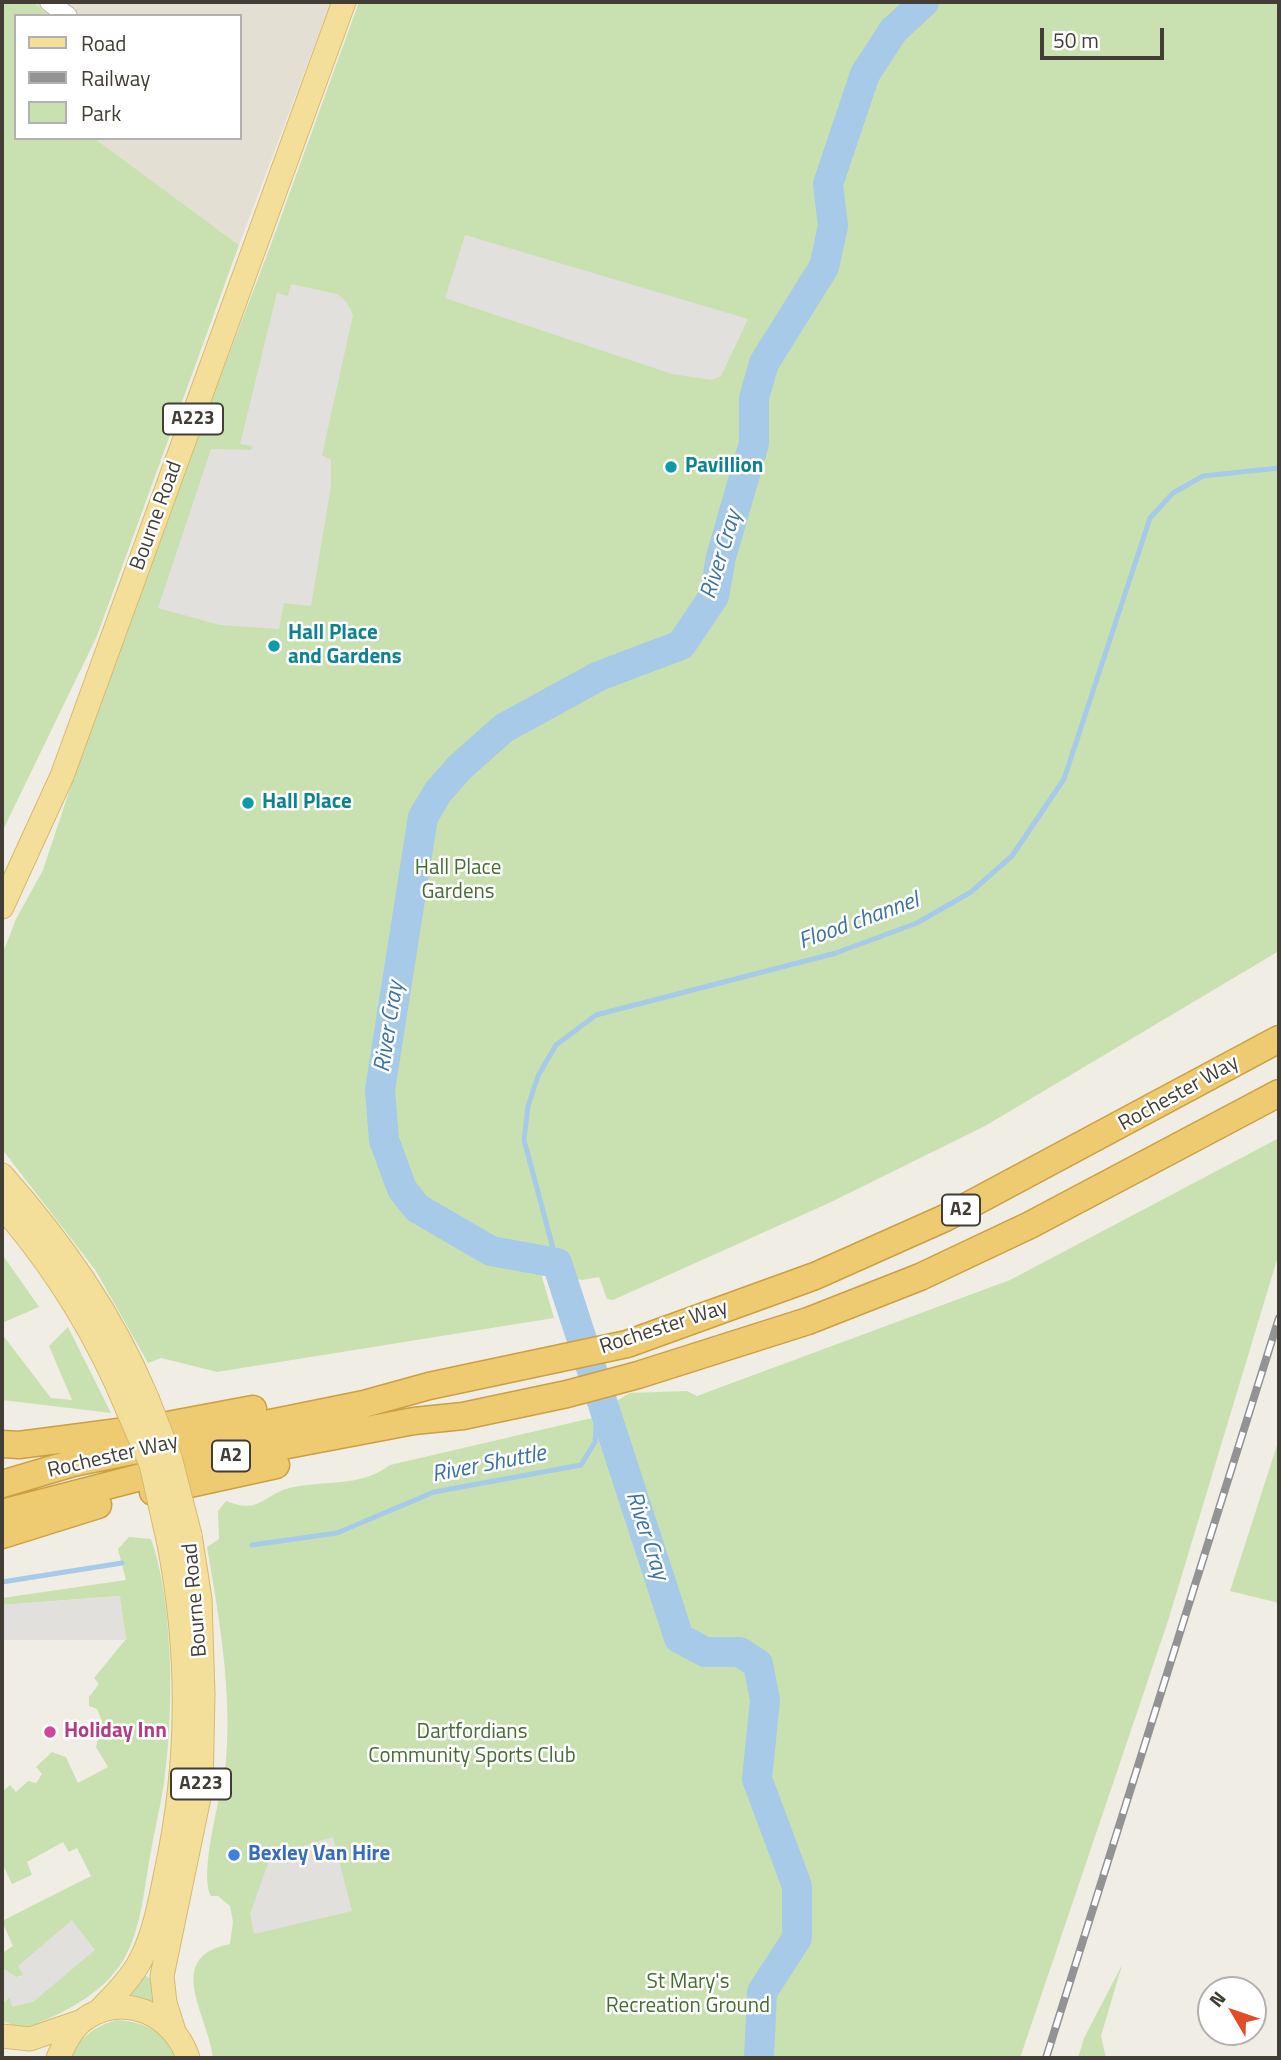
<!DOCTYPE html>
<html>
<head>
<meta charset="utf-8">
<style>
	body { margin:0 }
	#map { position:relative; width:1281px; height:2060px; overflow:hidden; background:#f0ede4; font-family:"Titillium Web",sans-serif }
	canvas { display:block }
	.frame { position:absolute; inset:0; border:4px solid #423d35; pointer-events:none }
	.legend { position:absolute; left:14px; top:14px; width:228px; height:126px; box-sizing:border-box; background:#fff; border:2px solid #b3b1ae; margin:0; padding:9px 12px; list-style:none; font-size:21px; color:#423d35 }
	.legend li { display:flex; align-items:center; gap:14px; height:35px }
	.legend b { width:35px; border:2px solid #b3b1ae }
	.north { position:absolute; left:1197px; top:1976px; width:70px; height:70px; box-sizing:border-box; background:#fff; border:2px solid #b3b1ae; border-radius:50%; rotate:309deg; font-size:19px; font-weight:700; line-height:28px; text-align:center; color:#423d35 }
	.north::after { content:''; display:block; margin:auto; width:24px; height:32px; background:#e34c29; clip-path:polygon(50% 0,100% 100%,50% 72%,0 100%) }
	.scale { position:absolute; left:1040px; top:28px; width:124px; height:32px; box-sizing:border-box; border:4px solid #423d35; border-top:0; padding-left:9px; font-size:21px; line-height:24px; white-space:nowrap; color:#423d35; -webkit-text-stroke:5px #fff; paint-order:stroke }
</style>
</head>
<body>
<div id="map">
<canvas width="1281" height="2060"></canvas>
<div class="frame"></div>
<ul class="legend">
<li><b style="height:9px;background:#f3de9a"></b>Road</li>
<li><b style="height:9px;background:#939393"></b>Railway</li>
<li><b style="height:19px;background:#c9e1b1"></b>Park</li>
</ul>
<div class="north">N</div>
<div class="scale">50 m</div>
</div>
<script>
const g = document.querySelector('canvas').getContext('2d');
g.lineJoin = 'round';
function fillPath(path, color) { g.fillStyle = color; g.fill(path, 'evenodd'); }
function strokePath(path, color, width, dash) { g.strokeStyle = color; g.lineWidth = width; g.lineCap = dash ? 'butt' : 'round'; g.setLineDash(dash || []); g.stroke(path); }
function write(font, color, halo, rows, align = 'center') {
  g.font = font + ' "Titillium Web",sans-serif'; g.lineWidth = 5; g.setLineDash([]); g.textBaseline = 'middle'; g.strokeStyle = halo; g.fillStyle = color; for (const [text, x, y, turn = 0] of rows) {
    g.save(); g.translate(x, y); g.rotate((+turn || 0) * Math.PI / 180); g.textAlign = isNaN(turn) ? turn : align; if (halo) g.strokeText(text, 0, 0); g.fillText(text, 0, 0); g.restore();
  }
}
fillPath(new Path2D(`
	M33 2H331L239 245 94 138H240V16H51Z`), '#e4dfd3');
fillPath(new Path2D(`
	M2 2H33L51 16H16V138H94L239 245 97 636 2 832Z
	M359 2H1279V951L985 1126 829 1203 613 1300 607 1299 599 1277 582 1280 540 1270 554 1318 217 1372 161 1358 148 1363 96 1271 2 1149V955L16 919 43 870 117 647 270 247Z
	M1279 1138V1253L1168 1621 1020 2058H213C208 2014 163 1957 230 1944L233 1922 230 1906 218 1896H211C198 1873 223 1790 226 1760 232 1689 219 1617 207 1547L219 1539 218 1511 226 1501C232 1503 240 1506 246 1506 261 1506 272 1493 286 1489 321 1479 358 1489 390 1465L609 1414 613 1403 630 1393 687 1391 697 1396 1010 1280Z
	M2 1254 39 1307 2 1323Z
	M68 1327 111 1413 2 1400V1334L51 1398 72 1400 49 1346Z
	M1279 1439V1603L1230 1591Z
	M129 1537 151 1539C174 1603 174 1716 164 1783 160 1810 153 1836 149 1862 143 1898 139 1945 114 1973 92 2000 56 2016 24 2029L2 2021V2004L10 1996 95 1950 18 1966 25 1975 16 1977 2 1968V1953L13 1946 2 1921 91 1876 77 1848 69 1852 63 1842 27 1862 32 1875 12 1884 2 1863V1792L10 1785 16 1792 28 1781 36 1783 42 1774 36 1767 52 1752 66 1757 78 1783 108 1767 96 1747 102 1721 97 1709 89 1706V1697L99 1684 94 1678 126 1639 119 1596 2 1605V1598L126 1580 118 1549Z
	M1122 1965 1101 2036 1106 2058H1078L1084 2038Z
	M143 1974 151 1979 152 2001 131 1995Z
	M117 2020C147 2022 164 2032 178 2058H69C82 2037 92 2027 117 2020Z`), '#c9e1b1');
fillPath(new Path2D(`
	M465 235 748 319 721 376 712 380 672 374 445 298Z
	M291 284 337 294 347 302 353 315 322 455 331 460V486L311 606 284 603 279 629 220 625 158 608 211 449 251 450 253 446 240 444 277 293 288 296Z
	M120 1596 126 1640H2V1605Z
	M333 1837 352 1911 254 1934 250 1914 272 1852 287 1851Z
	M72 1920 95 1950 33 2002 12 2007 9 1996 2 2004V1968L16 1977 24 1976 18 1966Z`), '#e1e0dc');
strokePath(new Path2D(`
	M557 1263 524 1140 528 1106 538 1076 556 1045 596 1015 836 953 917 923 971 892 1012 856 1064 779 1150 518 1173 493 1203 476 1279 468
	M252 1545 337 1533 434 1492 581 1465 595 1442 598 1394
	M2 1582 122 1563`), '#a6cae8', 5);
strokePath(new Path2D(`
	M759 2058 762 1992 797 1938V1886L757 1779 765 1700 758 1664 740 1652H705L679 1638 557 1263 491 1251 417 1208 402 1189 384 1140 380 1090 423 817 438 792 460 767 504 728 599 676 681 645 714 596 721 557 754 443V398L764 363 824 267 833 226 828 184 865 74 893 31 924 2`), '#a6cae8', 30);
const minor = new Path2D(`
	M49 2 68 16`);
const major = new Path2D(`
	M2 907 62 776 344 2
	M2 1175C62 1243 112 1314 147 1398
	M2 1206C53 1265 97 1335 127 1408
	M98 2012C114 1995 131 1979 141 1959 155 1932 160 1901 166 1872 190 1762 190 1654 169 1544
	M173 2028 165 2003 162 1976 201 1788 203 1695 200 1599 190 1535
	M2 2036 30 2039 82 2021
	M58 2058C64 2045 71 2030 82 2021 122 1990 174 2014 188 2058`);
const highway = new Path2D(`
	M2 1444 19 1445 157 1427 253 1409
	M2 1484 73 1463 364 1404 429 1386 627 1344 815 1276 945 1218 1279 1039
	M153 1492 276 1465
	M2 1513 203 1461 414 1421 463 1416 567 1394 638 1375 808 1321 920 1277 1030 1225 1279 1093
	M2 1535 98 1505`);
strokePath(minor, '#bdb8ab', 20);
strokePath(major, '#d6bb6d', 25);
strokePath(highway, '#cc9f43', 29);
strokePath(minor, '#fff', 18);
strokePath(major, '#f3de9a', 23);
strokePath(highway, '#eeca71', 26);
const rail = new Path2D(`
	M1046 2058 1279 1318`);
strokePath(rail, '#939393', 8);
strokePath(rail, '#fff', 5, [16]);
const majorBridge = new Path2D(`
	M147 1398 170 1457 190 1535
	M127 1408 151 1464 169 1544`);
strokePath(majorBridge, '#d6bb6d', 25, []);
strokePath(majorBridge, '#f3de9a', 23);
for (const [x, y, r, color] of [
	[671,467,7,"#0f9aa8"],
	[274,646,7,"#0f9aa8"],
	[248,803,7,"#0f9aa8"],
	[50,1732,7,"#d1479c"],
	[234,1855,7,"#3f7fe0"]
]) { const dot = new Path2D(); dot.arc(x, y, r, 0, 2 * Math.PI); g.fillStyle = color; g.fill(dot); strokePath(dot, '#fff', 2.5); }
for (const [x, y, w] of [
	[193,419,60],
	[961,1210,38],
	[231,1456,38],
	[201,1784,60]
]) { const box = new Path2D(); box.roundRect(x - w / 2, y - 15.5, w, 31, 5); g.fillStyle = '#fff'; g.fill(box); strokePath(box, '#423d35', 2); }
write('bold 19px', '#423d35', null, [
	["A223",193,419],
	["A2",961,1210],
	["A2",231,1456],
	["A223",201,1784]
]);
write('bold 21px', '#0d838f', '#fff', [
	["Pavillion",685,467],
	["Hall Place",288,634],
	["and Gardens",288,658],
	["Hall Place",262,803]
], 'left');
write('21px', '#423d35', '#fff', [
	["Bourne Road",157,516,-70],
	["Rochester Way",1179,1094,-29],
	["Rochester Way",664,1328,-18],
	["Rochester Way",113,1457,-13],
	["Bourne Road",196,1600,-95]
]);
write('21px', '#446d2f', '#fff', [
	["Hall Place",458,869],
	["Gardens",458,893],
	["Dartfordians",472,1733],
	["Community Sports Club",472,1757],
	["St Mary's",688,1983],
	["Recreation Ground",688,2007]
]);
write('bold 21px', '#b23c85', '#fff', [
	["Holiday Inn",64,1732]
], 'left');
write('bold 21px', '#366cbe', '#fff', [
	["Bexley Van Hire",248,1855]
], 'left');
write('italic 23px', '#3a72a2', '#fff', [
	["River Cray",722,555,-73],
	["Flood channel",859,922,-20],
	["River Cray",390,1027,-81],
	["River Shuttle",489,1465,-11],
	["River Cray",646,1536,72]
]);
</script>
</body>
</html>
